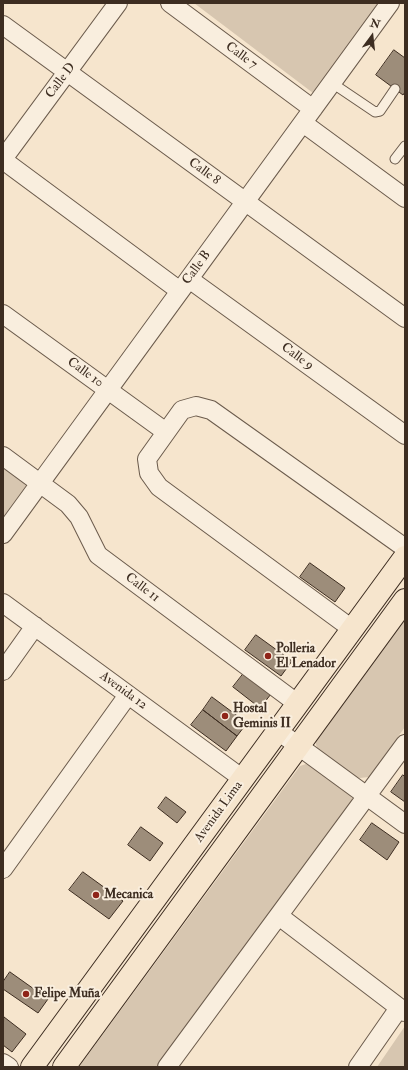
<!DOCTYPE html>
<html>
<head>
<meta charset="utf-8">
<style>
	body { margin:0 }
	#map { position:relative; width:408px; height:1070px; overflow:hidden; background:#f6e5cd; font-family:"IM FELL Double Pica",serif }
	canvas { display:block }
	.frame { position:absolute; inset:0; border:4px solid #3d2d21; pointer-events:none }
	.north { position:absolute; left:352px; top:16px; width:40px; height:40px; -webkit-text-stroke:3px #f9eede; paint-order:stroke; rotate:15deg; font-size:11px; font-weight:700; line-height:16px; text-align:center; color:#3d2d21 }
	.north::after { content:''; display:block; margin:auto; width:14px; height:18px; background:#3d2d21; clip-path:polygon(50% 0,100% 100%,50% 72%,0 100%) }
</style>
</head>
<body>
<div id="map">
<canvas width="408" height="1070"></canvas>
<div class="frame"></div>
<div class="north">N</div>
</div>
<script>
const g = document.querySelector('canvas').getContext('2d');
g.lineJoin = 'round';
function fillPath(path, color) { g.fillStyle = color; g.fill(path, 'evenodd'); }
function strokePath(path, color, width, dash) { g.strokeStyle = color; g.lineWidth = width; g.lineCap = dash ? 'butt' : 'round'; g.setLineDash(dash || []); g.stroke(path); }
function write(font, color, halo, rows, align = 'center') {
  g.font = font + ' "IM FELL Double Pica",serif'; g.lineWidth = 4; g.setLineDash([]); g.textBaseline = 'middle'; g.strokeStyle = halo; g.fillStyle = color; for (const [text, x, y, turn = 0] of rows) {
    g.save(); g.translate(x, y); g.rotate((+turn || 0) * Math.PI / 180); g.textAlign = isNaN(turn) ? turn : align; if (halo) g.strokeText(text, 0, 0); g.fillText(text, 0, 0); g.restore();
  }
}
fillPath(new Path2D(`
	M194 3H382L317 96Z
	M3 467 28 485 3 518Z
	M405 616V727L369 777 360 778 355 777 318 750 316 745V738Z
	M306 764 310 765 350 794 352 798V803L159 1067H79L300 766Z
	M405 1026V1067H377Z`), '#d7c6b0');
const building = new Path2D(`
	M394 50 405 58V92L403 95 376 75Z
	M310 563 345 588 335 602 300 577Z
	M256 635 292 661 281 676 245 650Z
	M244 673 271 694 260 708 233 687Z
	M212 697 247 723 237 736 203 710Z
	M203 710 237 736 226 751 191 725Z
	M403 775 405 777V802L391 792Z
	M166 797 186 812 177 823 158 808Z
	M372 823 399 842 387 860 360 840Z
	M141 827 163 843 150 861 128 845Z
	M83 872 123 901 109 919 69 890Z
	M10 972 48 999 38 1013 3 989V982Z
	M4 1017 26 1034 12 1052 3 1045Z`);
fillPath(building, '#9d8d7a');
strokePath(building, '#3d2d21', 1);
const service = new Path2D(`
	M332 83 375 112 380 111 395 89
	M395 159 405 146`);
const minor = new Path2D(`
	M170 3 313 109
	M3 25 405 318
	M303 123 405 198
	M3 159 118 3
	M3 160 180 291
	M189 279 405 435
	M3 314 166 432
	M3 456 68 504 79 517 98 555 298 704
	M3 534 390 3
	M3 603 243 779
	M352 629 159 487 149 473 147 459 182 410 196 406 211 410 405 548
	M3 671 35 626
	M278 731 405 824
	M3 869 128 695
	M279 916 405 1012
	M3 1063 9 1067
	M167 1067 405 744
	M358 1067 399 1008`);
const primary = new Path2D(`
	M32 1067 405 557
	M64 1067 405 600`);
strokePath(service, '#6b5b4c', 11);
strokePath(minor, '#6b5b4c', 20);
strokePath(primary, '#3d2d21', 24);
strokePath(service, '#f9eede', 9);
strokePath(minor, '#f9eede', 18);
strokePath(primary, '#f6e5cd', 22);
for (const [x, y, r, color] of [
	[268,656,4,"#8f2418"],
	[225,716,4,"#8f2418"],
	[96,895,4,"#8f2418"],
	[26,994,4,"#8f2418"]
]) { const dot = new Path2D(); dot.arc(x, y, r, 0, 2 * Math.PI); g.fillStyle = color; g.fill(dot); strokePath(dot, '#f9eede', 1.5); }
write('13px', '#3d2d21', '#f9eede', [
	["Calle 7",241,56,36],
	["Calle D",61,81,-53],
	["Calle 8",204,172,36],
	["Calle B",197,268,-54],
	["Calle 9",297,357,36],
	["Calle 10",85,373,36],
	["Calle 11",142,588,37],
	["Avenida 12",123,691,36],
	["Avenida Lima",219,812,-54]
]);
write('bold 13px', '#3d2d21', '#f9eede', [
	["Polleria",276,649],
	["El Lenador",276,664],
	["Hostal",233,709],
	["Geminis II",233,724],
	["Mecanica",104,895],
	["Felipe Muña",34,994]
], 'left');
</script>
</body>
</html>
